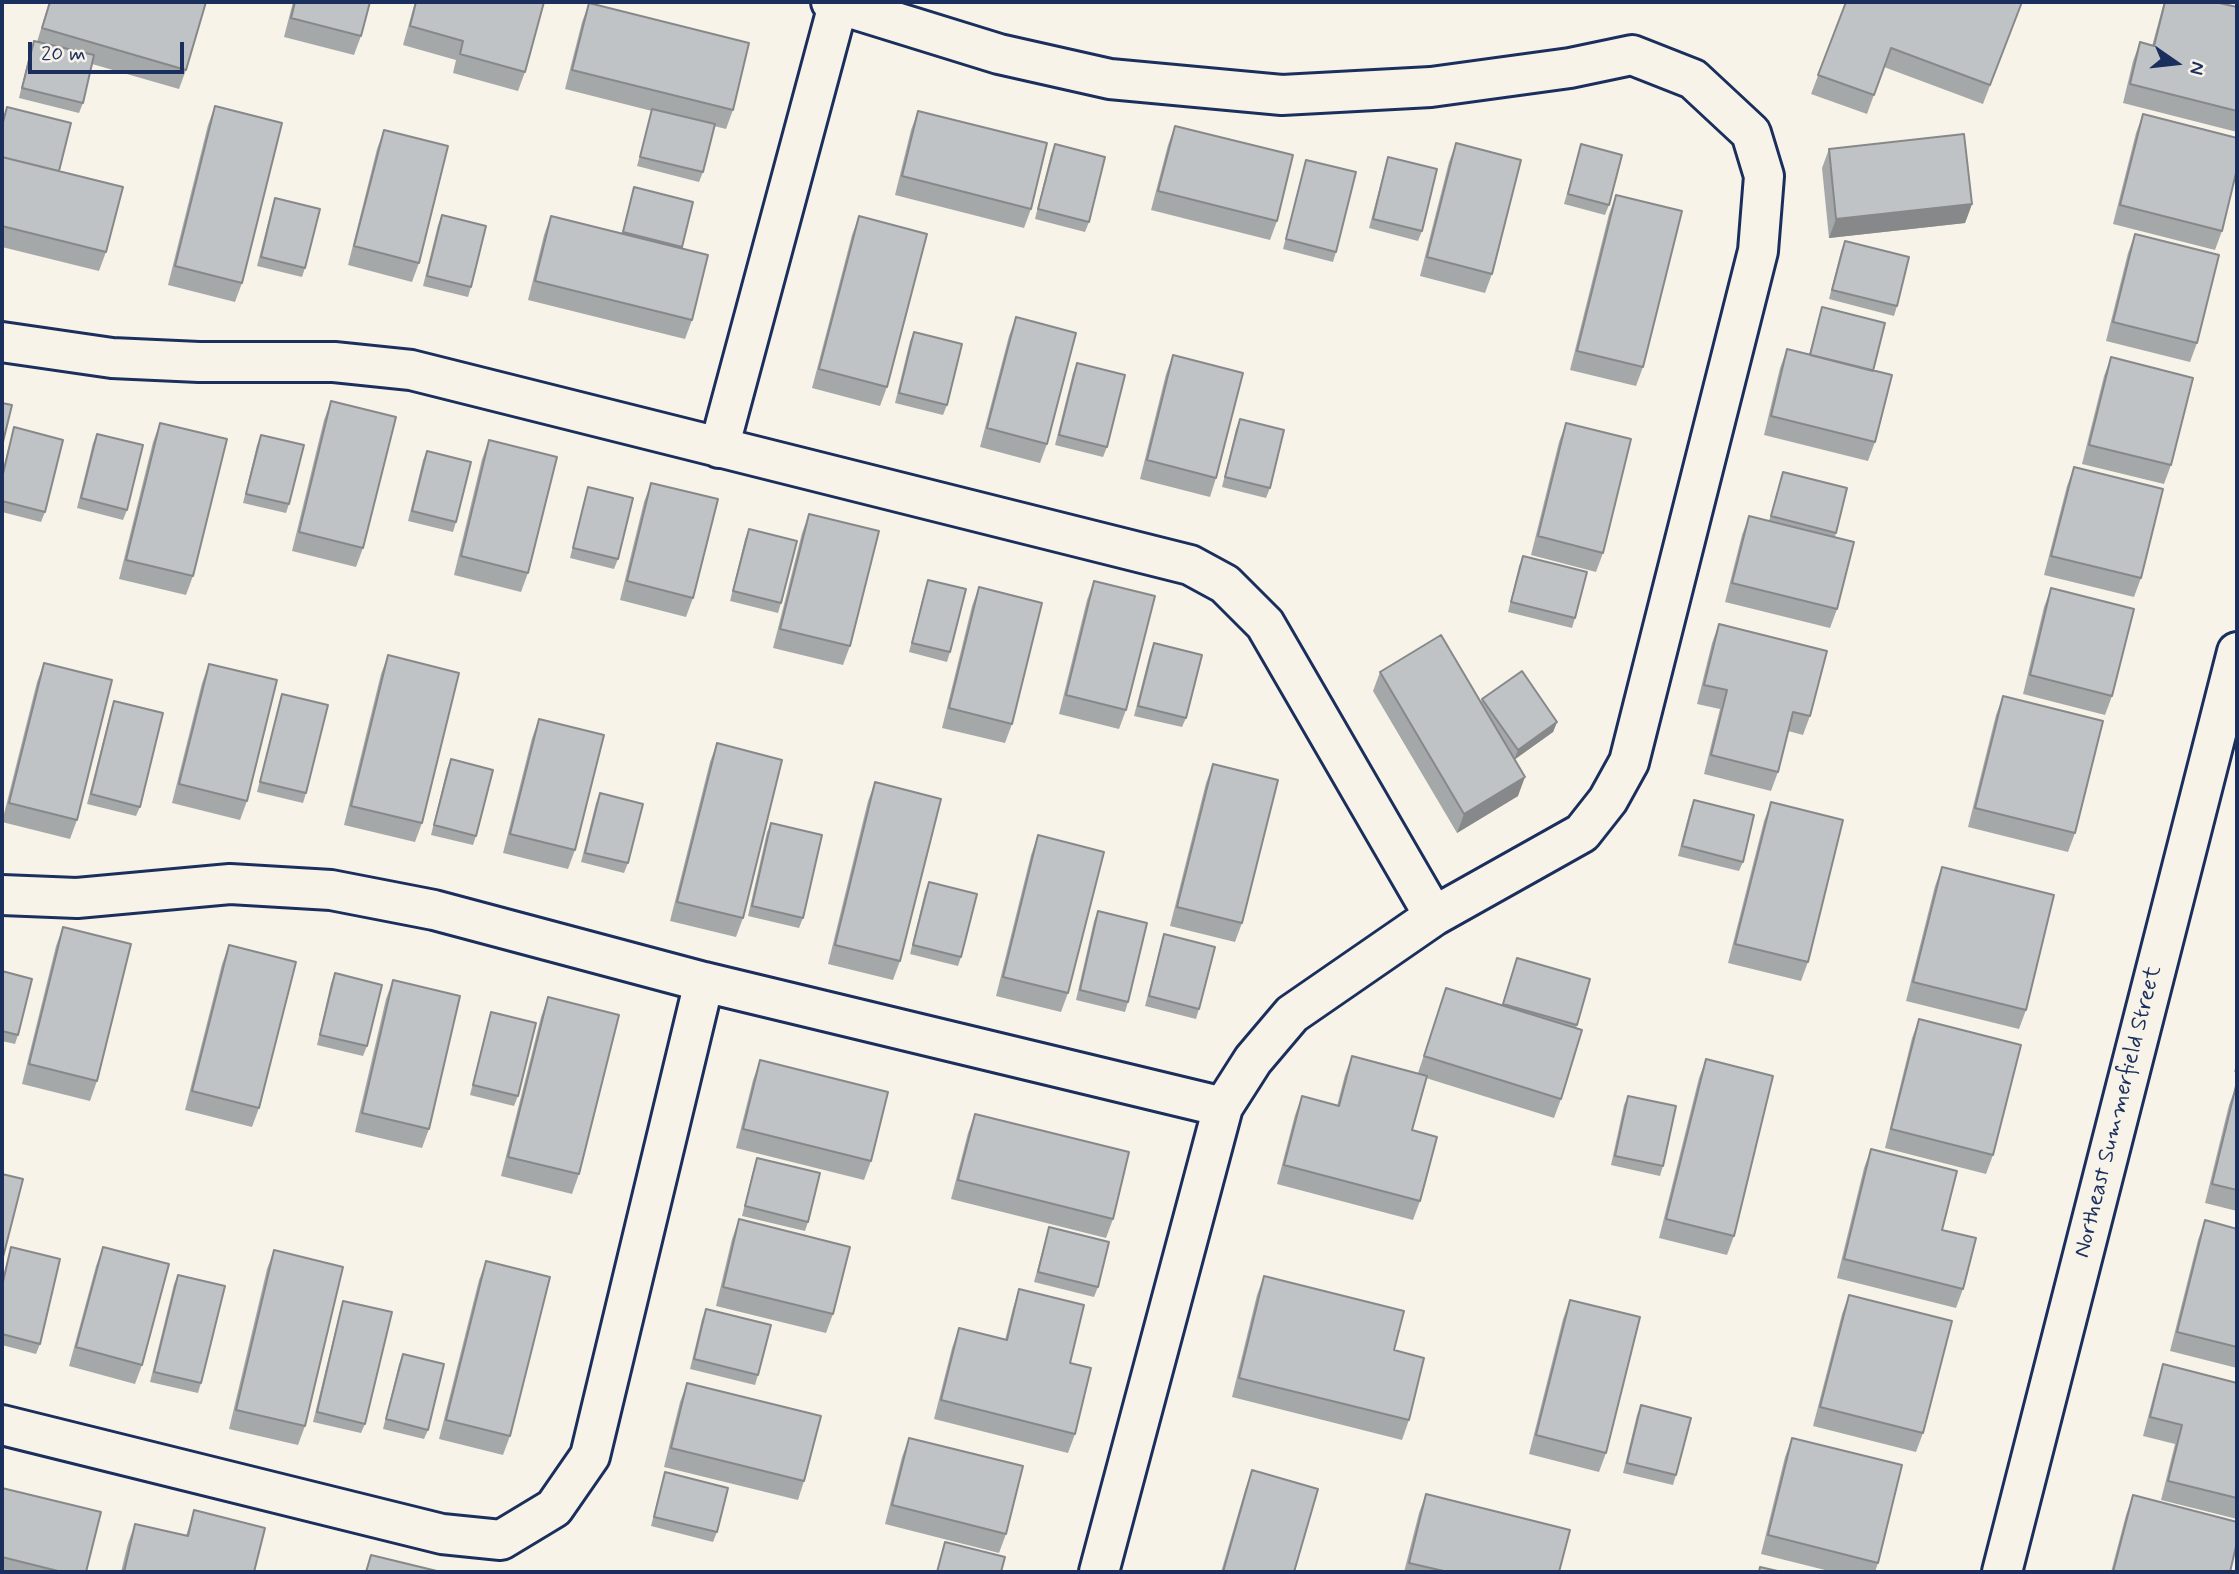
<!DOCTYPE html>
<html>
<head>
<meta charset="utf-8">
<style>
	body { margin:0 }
	#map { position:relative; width:2239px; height:1574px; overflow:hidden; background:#f7f3e8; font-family:Mynerve,sans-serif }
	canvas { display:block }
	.frame { position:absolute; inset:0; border:4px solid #1b2f5e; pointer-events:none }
	.north { position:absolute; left:2141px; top:28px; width:70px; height:70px; -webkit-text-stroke:5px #f7f3e8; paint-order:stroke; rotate:104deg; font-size:19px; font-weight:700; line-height:28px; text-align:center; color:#1b2f5e }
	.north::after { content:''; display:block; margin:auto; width:24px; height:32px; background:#1b2f5e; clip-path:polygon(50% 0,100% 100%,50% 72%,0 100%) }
	.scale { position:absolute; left:28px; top:42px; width:156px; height:32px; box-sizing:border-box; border:4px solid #1b2f5e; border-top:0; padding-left:9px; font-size:21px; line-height:24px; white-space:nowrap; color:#1b2f5e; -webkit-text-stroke:5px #f7f3e8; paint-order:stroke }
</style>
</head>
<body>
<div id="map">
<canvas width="2239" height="1574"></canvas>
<div class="frame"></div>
<div class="north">N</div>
<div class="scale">20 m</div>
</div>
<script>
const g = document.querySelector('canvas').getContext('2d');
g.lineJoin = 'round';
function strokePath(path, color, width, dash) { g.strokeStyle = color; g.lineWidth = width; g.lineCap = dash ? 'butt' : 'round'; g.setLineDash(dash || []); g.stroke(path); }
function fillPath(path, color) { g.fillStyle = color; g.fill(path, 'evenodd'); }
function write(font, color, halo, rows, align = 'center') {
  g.font = font + ' Mynerve,sans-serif'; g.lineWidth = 6; g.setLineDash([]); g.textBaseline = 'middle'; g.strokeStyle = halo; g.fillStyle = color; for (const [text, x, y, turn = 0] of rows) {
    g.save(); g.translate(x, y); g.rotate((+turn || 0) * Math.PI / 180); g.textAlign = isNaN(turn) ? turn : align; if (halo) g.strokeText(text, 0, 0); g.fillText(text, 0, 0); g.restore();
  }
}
const minor = new Path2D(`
	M831 2 999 54 1110 79 1282 95 1431 87 1570 68 1632 55 1693 79 1751 133 1764 176 1758 251 1629 762 1608 800 1582 833 1434 916 1292 1014 1253 1060 1223 1107 1099 1572
	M2 342 112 358 199 362H334L411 370 1190 565 1225 584 1265 624 1434 916
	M719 448 838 5
	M2 895 77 898 230 884 331 890 434 910 704 982 1223 1107
	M2 1425 442 1534 501 1540 554 1508 590 1456 704 982
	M2002 1572 2237 652`);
strokePath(minor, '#1b2f5e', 44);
strokePath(minor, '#f7f3e8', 38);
fillPath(new Path2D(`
	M49 2H206L186 70 179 89 92 64 83 103 79 113 19 98 30 51 34 41 37 42Z
	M293 2H370L361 36 354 55 284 37Z
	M415 2H544L525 72 518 91 453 73 456 60 403 45Z
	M1846 2H2022L1983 104 1884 67 1867 114 1811 94Z
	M2164 2H2215L2237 7V132L2123 103 2133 61 2140 42 2152 46Z
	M589 3 733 110 726 129 714 126 703 172 699 182 637 166 652 111 565 89 582 22Z
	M215 106 242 283 235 302 168 285 208 125Z
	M7 107 59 171 106 252 99 271 2 247V122Z
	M918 111 1031 209 1024 228 895 195 911 130Z
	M2143 114 2222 231 2215 250 2113 224 2136 133Z
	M1175 126 1277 221 1270 240 1151 210 1168 145Z
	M384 130 419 263 412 282 348 265 377 149Z
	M1456 143 1492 274 1485 293 1420 276 1449 162Z
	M1055 144 1089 222 1085 232 1035 219 1051 154Z
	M1581 144 1609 205 1605 215 1564 204Z
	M1829 149 1972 204 1965 223 1829 238 1822 168Z
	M1388 157 1422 231 1418 241 1369 228 1385 167Z
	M1306 160 1336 252 1333 262 1283 249 1303 170Z
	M634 187 693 202 682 248 692 320 685 339 528 300 544 235 551 216 622 233Z
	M1616 195 1643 367 1636 386 1570 370 1609 214Z
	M275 198 305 268 302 277 257 266 272 207Z
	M442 215 471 287 468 297 423 286 438 225Z
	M859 216 887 387 880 406 812 388 852 235Z
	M2135 234 2197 343 2190 362 2106 341 2128 253Z
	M1845 241 1897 306 1894 316 1829 299 1841 251Z
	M1822 307 1873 371 1875 442 1868 461 1764 435 1780 368 1787 349 1809 355Z
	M1016 317 1047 444 1040 463 980 447 1009 336Z
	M914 332 947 405 943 415 895 403 910 341Z
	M1173 355 1216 478 1210 497 1140 479 1166 374Z
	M2111 357 2171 465 2164 484 2082 464 2104 376Z
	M1077 363 1107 447 1103 457 1055 445 1073 373Z
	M331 401 363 548 356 567 292 551 324 420Z
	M1240 419 1270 488 1266 498 1222 487 1236 429Z
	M160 423 193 576 186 595 119 579 153 442Z
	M1566 423 1603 553 1596 572 1531 555 1559 442Z
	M14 427 45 512 41 522 2 512V473Z
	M97 434 127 510 123 520 77 508 93 443Z
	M261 435 289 504 286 513 243 503 257 445Z
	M489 440 528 573 521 592 454 575 482 459Z
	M427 451 456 522 453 532 408 521 423 460Z
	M2074 467 2141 578 2134 597 2044 575 2067 486Z
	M1783 472 1836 533 1835 537 1837 609 1830 628 1725 602 1742 535 1749 516 1769 521Z
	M651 483 693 598 686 617 620 600 644 502Z
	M588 487 618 559 614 569 570 558 585 497Z
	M809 514 850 646 843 665 773 648 802 533Z
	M749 529 781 603 778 613 730 601 745 539Z
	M1523 556 1575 618 1572 628 1508 612 1519 566Z
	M928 580 950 652 947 662 909 652 925 589Z
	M1094 581 1126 710 1119 729 1059 714 1087 600Z
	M979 587 1012 724 1005 743 942 728 972 606Z
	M2051 588 2112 696 2105 715 2023 694 2044 607Z
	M1719 624 1810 716 1803 735 1788 731 1778 772 1771 791 1704 774 1720 709 1697 704 1712 643Z
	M1154 643 1186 718 1182 727 1134 716 1150 653Z
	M388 655 422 823 415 842 344 825 381 674Z
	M44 663 77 820 70 839 2 822 37 682Z
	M209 664 247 801 240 820 172 803 202 683Z
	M1380 672 1481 702 1482 699 1557 722 1553 732 1515 759 1518 796 1457 833 1373 691Z
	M282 694 306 793 303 803 257 792 279 704Z
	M2003 696 2075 833 2068 852 1968 827 1996 715Z
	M114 701 140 807 136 816 87 804 111 710Z
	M539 719 575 850 568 869 503 853 532 738Z
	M717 743 743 918 736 937 670 921 710 762Z
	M451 759 476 836 473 845 431 835 447 769Z
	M1213 764 1242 923 1235 942 1170 926 1206 783Z
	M875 782 900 961 893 980 828 964 868 801Z
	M600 793 628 863 624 873 581 862 596 803Z
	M1694 800 1743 862 1739 871 1678 856 1690 810Z
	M1771 802 1808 962 1801 981 1728 963 1764 821Z
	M771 823 803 918 799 928 748 916 767 832Z
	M1038 835 1068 993 1061 1012 996 996 1031 855Z
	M1942 867 2026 1010 2019 1029 1906 1001 1935 886Z
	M929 882 961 957 958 966 910 954 925 892Z
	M1098 911 1128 1002 1125 1012 1076 1000 1094 921Z
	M63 927 97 1081 90 1101 22 1084 56 946Z
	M1164 934 1199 1009 1196 1019 1145 1006 1161 944Z
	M229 945 259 1108 252 1127 185 1110 222 964Z
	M1517 958 1590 979 1576 1028 1561 1099 1554 1118 1426 1078 1412 1130 1420 1201 1413 1220 1277 1184 1295 1115 1302 1096 1337 1106 1345 1075 1352 1056 1418 1073 1446 988 1502 1006Z
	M2 971 18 1035 15 1044 2 1041Z
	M335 973 367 1046 363 1056 317 1045 331 983Z
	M393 980 429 1129 422 1148 355 1132 386 999Z
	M548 997 579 1174 572 1194 501 1176 541 1017Z
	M491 1012 518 1096 514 1106 470 1095 488 1022Z
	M1919 1019 1993 1155 1986 1174 1885 1148 1912 1038Z
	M1706 1059 1734 1236 1727 1255 1659 1238 1699 1078Z
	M760 1060 871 1161 864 1180 736 1148 753 1080Z
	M2237 1060V1073L2234 1072Z
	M2236 1086 2237 1087V1211L2205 1203 2229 1105Z
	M1628 1096 1663 1166 1660 1176 1611 1165 1624 1105Z
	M975 1114 1113 1219 1106 1238 951 1199 968 1133Z
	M1871 1149 1942 1230 1963 1289 1956 1308 1837 1278 1864 1168Z
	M757 1158 808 1222 805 1231 742 1216 754 1167Z
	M739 1219 833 1314 826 1333 716 1306 732 1239Z
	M2205 1220 2237 1229V1368L2170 1351 2198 1240Z
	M1049 1227 1098 1287 1094 1297 1034 1282 1046 1237Z
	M11 1247 40 1344 36 1354 2 1345V1281Z
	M103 1247 142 1365 135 1384 69 1366 96 1266Z
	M274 1250 305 1426 298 1445 229 1429 267 1269Z
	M486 1261 510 1436 503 1455 439 1439 479 1280Z
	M178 1275 201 1383 198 1393 150 1382 174 1284Z
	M1264 1276 1394 1350 1409 1420 1402 1440 1232 1397 1257 1295Z
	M1019 1289 1075 1434 1068 1453 934 1419 952 1348 959 1328 1005 1340 1013 1308Z
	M1849 1295 1923 1433 1916 1452 1813 1426 1842 1314Z
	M1570 1300 1606 1453 1599 1472 1529 1454 1563 1319Z
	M343 1301 365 1424 361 1433 313 1422 340 1311Z
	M706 1309 758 1375 755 1385 690 1369 702 1319Z
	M403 1354 428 1430 424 1439 383 1429 399 1364Z
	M2163 1364 2237 1383V1519L2161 1500 2175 1444 2143 1436 2157 1383Z
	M687 1383 804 1481 798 1500 664 1467 680 1402Z
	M1641 1405 1676 1475 1673 1485 1623 1473 1637 1415Z
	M909 1438 1006 1534 999 1553 885 1524 902 1457Z
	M1792 1438 1878 1563 1875 1572H1833L1761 1554 1785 1457Z
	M1252 1470 1294 1572H1221L1245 1490Z
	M665 1472 717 1532 713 1542 651 1526 662 1482Z
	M2 1488 86 1572H2Z
	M1426 1494 1559 1572H1404L1419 1513Z
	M2133 1495 2230 1572H2111L2126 1515Z
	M194 1510 254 1572H121L128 1543 135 1524 186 1536Z`), '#a5a8a9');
fillPath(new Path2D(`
	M1972 204 1965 223 1829 238 1836 219Z
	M1557 722 1553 732 1514 760 1518 750Z
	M1525 777 1518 796 1457 833 1464 814Z`), '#86888a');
const building = new Path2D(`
	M50 2H206L186 70 42 28Z
	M295 2H370L361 36 291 18Z
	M416 2H544L525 72 460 54 463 41 410 26Z
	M1846 2H2022L1990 85 1891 48 1874 95 1818 75Z
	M2165 2H2215L2237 7V111L2130 84 2140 42 2154 46Z
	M589 3 749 43 733 110 572 70Z
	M34 41 94 55 83 103 22 88Z
	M215 106 282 123 242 283 175 266Z
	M7 107 71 123 59 171 2 157V126Z
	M652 109 715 124 703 172 640 157Z
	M918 111 1047 143 1031 209 902 176Z
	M2143 114 2237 138V169L2222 231 2120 205Z
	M1175 126 1293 155 1277 221 1158 191Z
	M384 130 448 146 419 263 354 246Z
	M1964 134 1972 204 1836 219 1829 149Z
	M1456 143 1521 160 1492 274 1427 257Z
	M1055 144 1105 157 1089 222 1038 209Z
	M1581 144 1622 155 1609 205 1568 194Z
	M2 157 123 187 106 252 2 226Z
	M1388 157 1437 169 1422 231 1373 219Z
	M1306 160 1356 172 1336 252 1286 239Z
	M634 187 693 202 682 247 623 232Z
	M1616 195 1682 211 1643 367 1577 351Z
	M275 198 320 209 305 268 261 257Z
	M442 215 486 226 471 287 427 276Z
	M551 216 708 255 692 320 535 281Z
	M859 216 927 234 887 387 819 369Z
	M2135 234 2219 255 2197 343 2113 322Z
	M1845 241 1909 257 1897 306 1832 290Z
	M1822 307 1885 323 1873 371 1810 355Z
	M1016 317 1076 333 1047 444 987 428Z
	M914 332 962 344 947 405 899 393Z
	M1787 349 1892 375 1875 442 1771 416Z
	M1173 355 1243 373 1216 478 1147 460Z
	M2111 357 2193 378 2171 465 2089 445Z
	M1077 363 1125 375 1107 447 1059 435Z
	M331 401 396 417 363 548 299 532Z
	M2 403 12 405 2 446Z
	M1240 419 1284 430 1270 488 1225 477Z
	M160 423 227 439 193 576 126 560Z
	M1566 423 1631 439 1603 553 1538 536Z
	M14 427 63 440 45 512 2 501V478Z
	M97 434 143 445 127 510 81 498Z
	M261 435 304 445 289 504 246 494Z
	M489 440 557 457 528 573 461 556Z
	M427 451 471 462 456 522 412 511Z
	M2074 467 2163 489 2141 578 2051 556Z
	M1783 472 1847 488 1836 533 1771 516Z
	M651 483 718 499 693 598 627 581Z
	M588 487 633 498 618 559 573 548Z
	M809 514 879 531 850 646 780 629Z
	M1749 516 1854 542 1837 609 1732 583Z
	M749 529 797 541 781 603 733 591Z
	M1523 556 1587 572 1575 618 1511 602Z
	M928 580 966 589 950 652 912 643Z
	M1094 581 1155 596 1126 710 1066 695Z
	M979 587 1042 603 1012 724 949 708Z
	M2051 588 2134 609 2112 696 2030 675Z
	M1719 624 1827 651 1810 716 1793 712 1778 772 1711 755 1727 690 1704 685Z
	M1441 635 1525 777 1464 814 1380 672Z
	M1154 643 1202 655 1186 718 1138 706Z
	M388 655 459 673 422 823 351 806Z
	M44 663 112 680 77 820 9 803Z
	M209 664 277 680 247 801 179 784Z
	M1522 671 1557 722 1518 750 1482 699Z
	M282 694 328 705 306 793 260 782Z
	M2003 696 2103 721 2075 833 1975 808Z
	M114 701 163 713 140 807 91 794Z
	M539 719 604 735 575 850 510 834Z
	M717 743 782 760 743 918 677 902Z
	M451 759 493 770 476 836 434 825Z
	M1213 764 1278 780 1242 923 1177 907Z
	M875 782 941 799 900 961 835 945Z
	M600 793 643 804 628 863 585 853Z
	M1694 800 1754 815 1743 862 1682 846Z
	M1771 802 1843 820 1808 962 1735 944Z
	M771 823 822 835 803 918 752 906Z
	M1038 835 1104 852 1068 993 1003 977Z
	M1942 867 2054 895 2026 1010 1913 982Z
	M929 882 977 894 961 957 913 945Z
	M1098 911 1147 923 1128 1002 1080 990Z
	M63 927 131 944 97 1081 29 1064Z
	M1164 934 1215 947 1199 1009 1149 996Z
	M229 945 296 962 259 1108 192 1091Z
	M1517 958 1590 979 1577 1025 1503 1004Z
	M2 971 32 979 18 1035 2 1031Z
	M335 973 382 985 367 1046 320 1035Z
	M393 980 460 996 429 1129 362 1113Z
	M1446 988 1582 1030 1561 1099 1424 1056Z
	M548 997 619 1015 579 1174 508 1157Z
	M491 1012 536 1023 518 1096 473 1085Z
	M1919 1019 2021 1045 1993 1155 1891 1129Z
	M1352 1056 1427 1076 1412 1130 1437 1137 1420 1201 1284 1165 1302 1096 1339 1106Z
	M1706 1059 1773 1076 1734 1236 1666 1219Z
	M760 1060 888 1092 871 1161 743 1129Z
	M2236 1086 2237 1087V1190L2212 1184Z
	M1628 1096 1676 1106 1663 1166 1615 1156Z
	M975 1114 1129 1152 1113 1219 958 1180Z
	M1871 1149 1957 1171 1942 1230 1976 1238 1963 1289 1844 1259Z
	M757 1158 820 1173 808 1222 745 1206Z
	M2 1174 23 1179 2 1261Z
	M739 1219 850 1247 833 1314 723 1287Z
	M2205 1220 2237 1229V1347L2177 1332Z
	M1049 1227 1109 1242 1098 1287 1038 1272Z
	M11 1247 60 1259 40 1344 2 1334V1286Z
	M103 1247 169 1264 142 1365 76 1347Z
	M274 1250 343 1267 305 1426 236 1410Z
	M486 1261 550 1277 510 1436 446 1420Z
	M178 1275 225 1286 201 1383 154 1372Z
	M1264 1276 1404 1311 1394 1350 1424 1358 1409 1420 1239 1378Z
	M1019 1289 1084 1305 1070 1363 1091 1368 1075 1434 941 1400 959 1328 1007 1340Z
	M1849 1295 1952 1321 1923 1433 1820 1407Z
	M1570 1300 1640 1317 1606 1453 1536 1435Z
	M343 1301 392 1312 365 1424 317 1412Z
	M706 1309 771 1325 758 1375 694 1359Z
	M403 1354 444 1364 428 1430 386 1419Z
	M2163 1364 2237 1383V1498L2168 1481 2182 1425 2150 1417Z
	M687 1383 821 1416 804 1481 671 1448Z
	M1641 1405 1691 1418 1676 1475 1627 1463Z
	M909 1438 1023 1466 1006 1534 892 1505Z
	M1792 1438 1902 1465 1878 1563 1768 1535Z
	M1252 1470 1318 1489 1294 1572H1223Z
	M665 1472 728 1488 717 1532 654 1517Z
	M2 1488 101 1512 86 1572H62L2 1557Z
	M1426 1494 1570 1530 1559 1572H1448L1409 1563Z
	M2133 1495 2237 1522V1542L2230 1572H2113Z
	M194 1510 265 1528 254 1572H124L135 1524 188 1536Z
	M945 1542 1005 1557 1001 1572H937Z
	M371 1555 441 1572H366Z
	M1760 1567 1782 1572H1759Z`);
fillPath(building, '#c0c3c5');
strokePath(building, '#86888a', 2);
write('23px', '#1b2f5e', '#f7f3e8', [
	["Northeast Summerfield Street",2119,1112,-76]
]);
</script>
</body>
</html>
